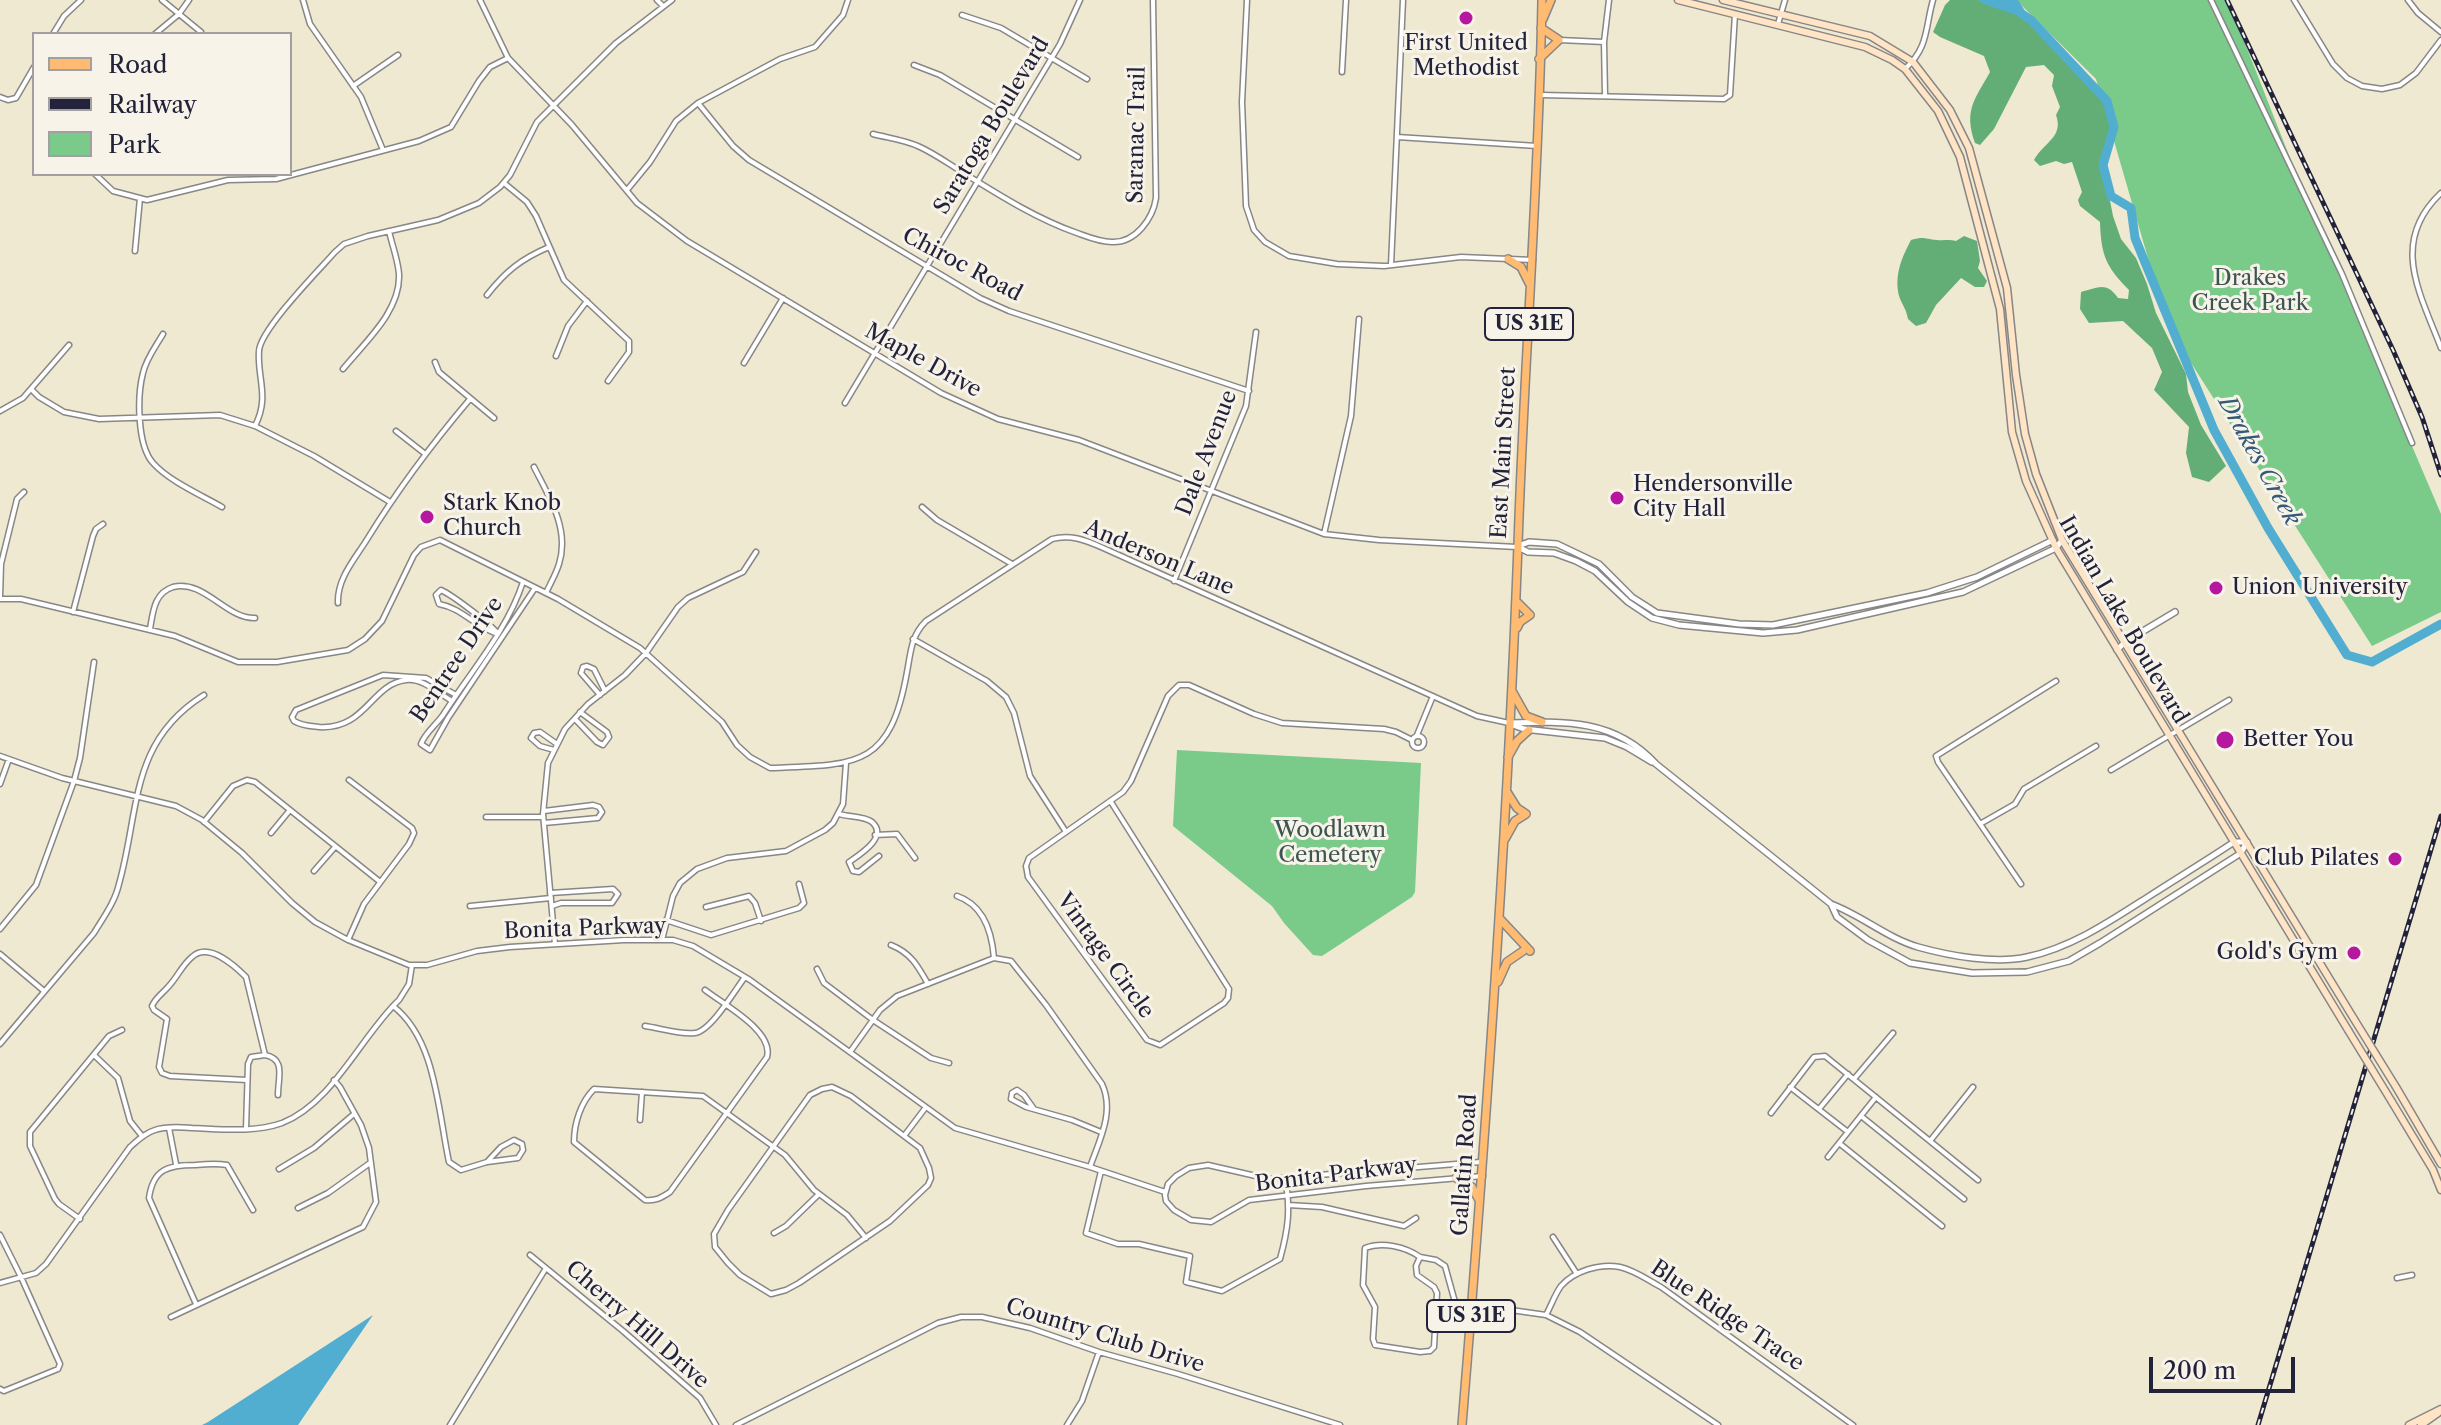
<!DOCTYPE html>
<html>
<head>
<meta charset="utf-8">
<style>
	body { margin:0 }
	#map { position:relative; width:2441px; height:1425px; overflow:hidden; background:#efe9d1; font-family:"Libre Caslon Text",serif }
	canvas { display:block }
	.legend { position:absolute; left:32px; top:32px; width:260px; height:144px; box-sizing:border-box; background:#f7f3e8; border:2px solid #a29fa3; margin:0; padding:10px 14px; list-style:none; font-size:24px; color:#22223b }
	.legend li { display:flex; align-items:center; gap:16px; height:40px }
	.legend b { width:40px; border:2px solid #a29fa3 }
	.scale { position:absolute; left:2149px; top:1357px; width:146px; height:36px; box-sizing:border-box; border:4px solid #22223b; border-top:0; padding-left:10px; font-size:24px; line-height:28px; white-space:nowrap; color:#22223b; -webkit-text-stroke:6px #f7f3e8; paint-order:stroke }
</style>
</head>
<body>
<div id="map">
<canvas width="2441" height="1425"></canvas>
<ul class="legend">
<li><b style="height:10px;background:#ffbb71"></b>Road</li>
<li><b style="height:10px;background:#22223b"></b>Railway</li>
<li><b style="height:22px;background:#7aca8a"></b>Park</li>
</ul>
<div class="scale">200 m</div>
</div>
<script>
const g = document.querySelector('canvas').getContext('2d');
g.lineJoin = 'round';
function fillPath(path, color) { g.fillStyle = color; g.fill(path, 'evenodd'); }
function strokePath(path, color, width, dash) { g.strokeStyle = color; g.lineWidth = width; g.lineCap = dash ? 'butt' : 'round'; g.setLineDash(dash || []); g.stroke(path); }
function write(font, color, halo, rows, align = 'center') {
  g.font = font + ' "Libre Caslon Text",serif'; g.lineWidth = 6; g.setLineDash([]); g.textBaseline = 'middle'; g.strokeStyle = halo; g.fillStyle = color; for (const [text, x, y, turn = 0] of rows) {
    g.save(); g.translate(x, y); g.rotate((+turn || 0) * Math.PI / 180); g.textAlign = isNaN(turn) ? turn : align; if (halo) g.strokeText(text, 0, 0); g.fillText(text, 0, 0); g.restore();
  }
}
fillPath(new Path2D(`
	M2016 0H2228L2301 186 2441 514V612L2372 646 2168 327 2096 79Z
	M1177 750 1421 763 1415 892 1412 897 1322 956 1313 955 1284 923 1272 906 1173 826Z`), '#7aca8a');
fillPath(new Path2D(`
	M1950 0H1979L2031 20 2107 101 2114 127 2103 165 2113 216 2121 239 2136 258 2147 284 2156 313 2186 374 2188 392 2201 425 2226 466 2209 482 2192 477 2186 453 2189 427 2154 390 2162 372 2152 348 2123 321 2089 323 2080 309 2081 292C2098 288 2106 281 2118 298L2128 299 2129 290C2106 267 2101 255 2100 222L2080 206 2078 200 2082 192 2072 162 2064 164 2056 161 2040 166 2034 160C2044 142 2064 137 2056 115L2060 107 2052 86 2054 75 2044 65 2026 67 1994 129 1980 145 1975 143C1963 109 1976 98 1990 72L1984 56 1940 37 1933 32 1945 5Z
	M1964 236 1977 241 1980 261 1978 268 1987 281 1984 287H1975L1961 278 1936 305 1926 323 1916 326 1908 319C1906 308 1902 305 1899 296 1894 275 1902 257 1911 240 1925 236 1924 239 1937 240 1944 241 1948 239 1956 241Z`), '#63ae76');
fillPath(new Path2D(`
	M1979 0H2018L2031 20 1984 4Z
	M373 1315 298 1425H202L208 1422Z`), '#52aed0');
strokePath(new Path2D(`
	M2022 14 2031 20 2107 101 2114 127 2103 165 2111 196 2131 208 2135 238 2214 430 2268 528 2347 655 2372 662 2441 624`), '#52aed0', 9);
const minor = new Path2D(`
	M162 0 201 32
	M303 0 310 24 361 97 383 150
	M480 0 508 58 572 125 637 203 687 241 941 393 998 419 1079 440 1324 534 1379 540 1517 547
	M657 0 663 6
	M1247 0 1242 102 1246 206 1254 230 1265 242 1289 256 1337 264 1384 266 1461 257 1533 260
	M2211 0 2342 274 2412 443
	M2294 0 2333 64 2347 78 2362 86 2382 89 2400 85 2416 73 2441 40
	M2408 0 2418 13 2441 32
	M962 15 1001 28 1087 79
	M1778 24 1785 0
	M53 34 64 16 81 0
	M155 34 179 14 189 0
	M1559 40 1604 42
	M914 65 940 75 1078 157
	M1905 69C1929 47 1925 28 1933 0
	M1342 72 1346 0
	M353 86 398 55
	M1541 95 1724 99 1730 95 1735 14
	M1605 95 1604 42 1609 0
	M0 97 8 100 16 98 34 67
	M698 103 733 146 749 160 980 298 1009 311 1249 391
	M873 134C888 138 906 140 920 147 935 154 949 164 962 172 999 195 1037 219 1077 233 1088 237 1100 242 1112 242 1136 243 1153 218 1156 198L1153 0
	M1397 137 1537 146
	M95 174 113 191 147 200 228 180 276 179 419 141 451 127 479 81 490 67 508 58
	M504 183 527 202 536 216 564 280 629 341V352L608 381
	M627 190 650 162 676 121 698 103 780 59 815 47 843 15 848 0
	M2441 193C2389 242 2420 293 2441 348
	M135 251 140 198
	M1391 265 1403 0
	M487 295C506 271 521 259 549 247
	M163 334C156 346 146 359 143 373 137 396 137 445 153 463 169 481 201 495 222 507
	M556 356 568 326 587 301
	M435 362 439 372 494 418
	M744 363 783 298
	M343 369C365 342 401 311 399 274 398 260 392 245 389 231
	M31 389 39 397 64 412 99 419 220 415 255 426 314 456 390 502
	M845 403 1060 44 1080 0
	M0 411 23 398 69 345
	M255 426C270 397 257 378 259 351 260 330 318 271 335 252L344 244 368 236 438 220 479 203 500 187 510 175 537 122 616 43 672 0
	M396 431 424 453
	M534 467C549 497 570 529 559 564 556 574 550 584 546 593
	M922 507 937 520 1012 564
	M1324 534 1351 416 1359 319
	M1174 581 1246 406 1256 332
	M523 582C507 631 471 671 443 715 436 725 425 733 421 744L430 750 448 718 535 588
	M441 590C452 595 491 624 498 634 476 628 462 608 439 604L436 595Z
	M0 597 1 564 17 499 24 492
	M0 599H21L175 636 238 662H277L348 650 365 639 382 621 414 555 421 547 440 540 558 599 640 648 722 722 737 745 750 757 770 768C857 765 890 768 907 672 911 651 911 636 926 621L1052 539C1070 534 1085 540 1101 547L1477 716 1509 723
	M338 603C337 579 354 560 366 541 398 489 431 445 470 399
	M73 612 93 536 96 529 103 524
	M150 629C153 612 154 593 173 587 204 579 226 619 255 618
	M913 639 987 681 1006 697 1014 713 1030 776 1066 832
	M600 695 581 673 583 667 587 666 594 669 605 691
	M452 701C438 693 423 678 406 680 371 684 366 730 319 727 310 726 302 726 294 721L292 717 296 710 383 675 426 678 456 695
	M575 719 597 742 603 745 609 737 607 732 580 712
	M1417 735 1433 696
	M1412 742a6 6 0 1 1 12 0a6 6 0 1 1-12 0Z
	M554 750 540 746 531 738 534 733 540 732 557 744
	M0 756 62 778 176 806 202 820 242 853 292 903 315 922 348 940 409 965H427L477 951 510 947 624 940H673L693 946 750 980 955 1128 1090 1167 1165 1192
	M2111 770 2229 700
	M0 784 9 759
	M1111 802 1229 989 1228 998 1224 1003 1160 1045 1147 1040 1028 877 1026 866 1029 858 1123 792 1131 781 1168 696 1179 685H1189L1254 714 1282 723 1384 729 1396 732 1412 740
	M544 811 593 805 599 807 602 812 598 818 544 823
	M839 814C848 817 865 816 872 822 889 837 859 855 849 862L853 871 859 872 879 856
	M486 817H543
	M204 822 233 786 247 780 255 782 379 881
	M1980 824 2015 804 2024 789 2096 746
	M271 833 290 810
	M875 835 897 834 915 858
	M314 871 335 847
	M2021 884 1938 762 1936 756 2056 681
	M550 893 613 889 618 894 612 903H561L552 906
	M957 896C984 905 992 933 994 958
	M470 906 551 898
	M706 907 749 896 755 903 761 921
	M666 920 711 935 799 908 804 903 799 884
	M0 929 36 885 74 781 80 758 94 662
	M348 940 364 904 409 844 414 833 412 828 349 780
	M662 940 673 896 680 883 697 869 727 858 786 851 825 830 833 823 843 804 846 763
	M555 944 543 814 548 763 565 729 588 704 625 675 646 653 678 607 688 598 743 572 756 552
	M891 945C911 953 918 966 928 984
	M0 954 44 991
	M817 969 824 983 873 1020 931 1058 949 1063
	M705 990C723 1004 774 1031 767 1057L670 1192C661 1198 656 1201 645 1200L574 1142C574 1123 581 1102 594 1089L703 1096 785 1155 814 1190 847 1215 866 1238
	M393 1006C436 1039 438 1111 449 1162L461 1170 487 1162 518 1158 523 1150 522 1144 514 1140 501 1147 487 1162
	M645 1026C660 1028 680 1035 695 1033 711 1031 735 990 745 977
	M0 1044 94 933C103 918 115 902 119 884 140 810 129 742 204 695
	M850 1052 880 1010 897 996 994 958 1011 961 1046 1005 1102 1084C1115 1112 1099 1141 1090 1167
	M94 1055 118 1078 130 1121 142 1136
	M1854 1079 1893 1033
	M247 1080 170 1076 162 1073 159 1067 167 1019 154 1010 152 1006C156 997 162 994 168 987 177 978 182 965 192 957 208 942 234 965 246 977L265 1055C286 1059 278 1077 278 1095
	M832 1087 851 1096 920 1148 929 1168 931 1178 928 1185 890 1221 799 1283 786 1290 771 1294 740 1275 728 1263 715 1247 714 1234 728 1210 810 1095 822 1089Z
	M1790 1087 1848 1132
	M1034 1109 1024 1095 1017 1090 1012 1093 1011 1099 1026 1107 1072 1120 1101 1132
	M1819 1109 1848 1074
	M1771 1113 1814 1057 1825 1056 1978 1180
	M1861 1116 1964 1199
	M640 1120 642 1092
	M169 1128 176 1164
	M246 1129 248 1064 251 1057 265 1055
	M904 1136 926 1107
	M1930 1141 1973 1087
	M1839 1143 1942 1226
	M1828 1157 1876 1097
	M1481 1162 1269 1179 1208 1165 1189 1168 1176 1176 1168 1184 1165 1195 1166 1201 1174 1210 1191 1220 1211 1222 1249 1200 1366 1186 1483 1176
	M279 1169 314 1148 354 1114
	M1101 1171 1086 1233 1118 1244H1139L1190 1256 1186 1282 1222 1291 1280 1259C1288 1230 1291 1209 1285 1178
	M1288 1205 1322 1207 1404 1226 1416 1218
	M298 1208 328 1193 370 1163
	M80 1219 59 1204 55 1199 30 1146V1132L109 1036 122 1030
	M774 1233 786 1226 819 1194
	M0 1235 21 1277 60 1364 58 1369 4 1391 0 1389
	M1553 1237 1577 1274
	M530 1255 623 1331 700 1398 716 1425
	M1420 1257C1406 1247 1382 1241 1365 1248L1363 1285 1375 1307 1373 1339 1375 1345 1420 1352 1430 1351 1434 1347 1437 1293 1434 1287 1417 1275 1416 1266 1420 1257 1436 1260 1445 1266 1455 1302 1546 1315 1580 1332 1718 1425
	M2397 1278 2412 1275
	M0 1283 36 1273 46 1264 130 1147C138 1140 145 1133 155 1130 166 1126 180 1127 192 1128 221 1129 254 1133 282 1123 333 1103 361 1036 399 1000L409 984 412 965
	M196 1304 149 1198C153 1169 168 1165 195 1165 206 1164 216 1163 227 1165L253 1210
	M1546 1315C1551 1306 1555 1294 1561 1286 1574 1271 1600 1263 1620 1267 1634 1270 1648 1280 1661 1287L1853 1425
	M171 1317 363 1227 376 1202 369 1148 361 1125 340 1087 334 1080
	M450 1425 546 1268
	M736 1425 938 1323 961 1317H982L1030 1328 1099 1352 1178 1374 1340 1425
	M1067 1425 1082 1401 1099 1352`);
const tertiary = new Path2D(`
	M1518 546 1529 542 1557 544 1599 564 1632 597 1657 613 1739 624 1773 625 1927 593 1977 577 2053 540
	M1518 547 1528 552 1554 553 1576 561 1595 571 1628 602 1652 618 1679 625 1763 633 1797 630 1963 592 2056 548 2062 540
	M2117 650 2125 642 2175 612
	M1509 723C1565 721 1615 719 1656 764L1831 904C1861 915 1887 938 1918 947 1950 956 1995 964 2027 957 2073 947 2112 920 2151 895 2179 877 2207 860 2234 842H2247L2241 853 2100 943 2069 961 2027 972 1972 973 1910 963 1868 940 1837 917 1831 904
	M1513 725 1524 729 1605 738 1627 747 1652 762`);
const secondary = new Path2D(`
	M1678 0 1865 47 1892 60 1905 69 1938 111 1960 157 2000 309 2012 432 2026 481 2056 548 2348 1030
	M1723 0 1870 36 1913 62 1950 110 1969 148 2007 288 2016 375 2025 434 2036 474 2062 540 2354 1019
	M2396 1087 2441 1164
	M2392 1102 2433 1170 2441 1190
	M2409 1425 2441 1409
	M2421 1425 2438 1413`);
const primary = new Path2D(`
	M1543 19 1551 0
	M1539 59 1559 40 1541 28
	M1508 259 1521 267 1529 283
	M1517 602 1530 615 1520 622 1517 628
	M1512 691 1526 716 1542 722
	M1508 757 1517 741 1529 730
	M1505 839 1515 821 1526 814 1517 808 1507 792
	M1500 919 1530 951
	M1498 982 1507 962 1523 951
	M1456 1178 1472 1187 1479 1200
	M1462 1425C1486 1132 1507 839 1518 545 1524 363 1539 182 1542 0`);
strokePath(minor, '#888686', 7);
strokePath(tertiary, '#888686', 8);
strokePath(secondary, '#888686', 9);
strokePath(primary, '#888686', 10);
strokePath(minor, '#fff', 4);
strokePath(tertiary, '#fff', 5);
strokePath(secondary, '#ffe4c6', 6);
strokePath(primary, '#ffbb71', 7);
const rail = new Path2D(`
	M2227 0 2393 350 2422 417 2441 475
	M2258 1425 2441 816`);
strokePath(rail, '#22223b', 5);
strokePath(rail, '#f7f3e8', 2, [6]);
const secondaryBridge = new Path2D(`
	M2354 1019 2396 1087
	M2348 1030 2392 1102`);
strokePath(secondaryBridge, '#888686', 9, []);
strokePath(secondaryBridge, '#ffe4c6', 6);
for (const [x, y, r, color] of [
	[1466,18,8,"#b5179e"],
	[1617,498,8,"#b5179e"],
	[427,517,8,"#b5179e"],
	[2216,588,8,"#b5179e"],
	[2225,740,10,"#b5179e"],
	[2395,859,8,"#b5179e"],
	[2354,953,8,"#b5179e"]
]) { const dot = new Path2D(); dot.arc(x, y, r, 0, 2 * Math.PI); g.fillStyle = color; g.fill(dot); strokePath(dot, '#f7f3e8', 3); }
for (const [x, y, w] of [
	[1529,324,88],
	[1471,1316,88]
]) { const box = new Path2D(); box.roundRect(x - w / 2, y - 16, w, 32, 6); g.fillStyle = '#f7f3e8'; g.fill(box); strokePath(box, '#22223b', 2); }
write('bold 20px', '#22223b', null, [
	["US 31E",1529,324],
	["US 31E",1471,1316]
]);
write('22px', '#22223b', '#f7f3e8', [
	["First United",1466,44,"center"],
	["Methodist",1466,69,"center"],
	["Hendersonville",1633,485],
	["City Hall",1633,510],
	["Stark Knob",443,504],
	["Church",443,529],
	["Union University",2232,588],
	["Better You",2243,740],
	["Club Pilates",2379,859,"right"],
	["Gold's Gym",2338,953,"right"]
], 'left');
write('22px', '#22223b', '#f7f3e8', [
	["Saratoga Boulevard",992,126,-59],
	["Saranac Trail",1137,135,-89],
	["Chiroc Road",962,265,28],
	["Maple Drive",923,361,29],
	["Dale Avenue",1207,453,-69],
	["East Main Street",1504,453,-87],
	["Anderson Lane",1159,558,23],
	["Indian Lake Boulevard",2123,620,60],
	["Bentree Drive",457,660,-56],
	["Bonita Parkway",585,929,-2],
	["Vintage Circle",1105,956,54],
	["Gallatin Road",1465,1165,-86],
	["Bonita Parkway",1336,1175,-7],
	["Blue Ridge Trace",1727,1316,34],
	["Cherry Hill Drive",637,1325,41],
	["Country Club Drive",1105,1336,17]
]);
write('22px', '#3c5453', '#f7f3e8', [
	["Drakes",2250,279],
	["Creek Park",2250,304],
	["Woodlawn",1330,831],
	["Cemetery",1330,856]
]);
write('italic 24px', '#355a77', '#f7f3e8', [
	["Drakes Creek",2259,461,61]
]);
</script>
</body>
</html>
